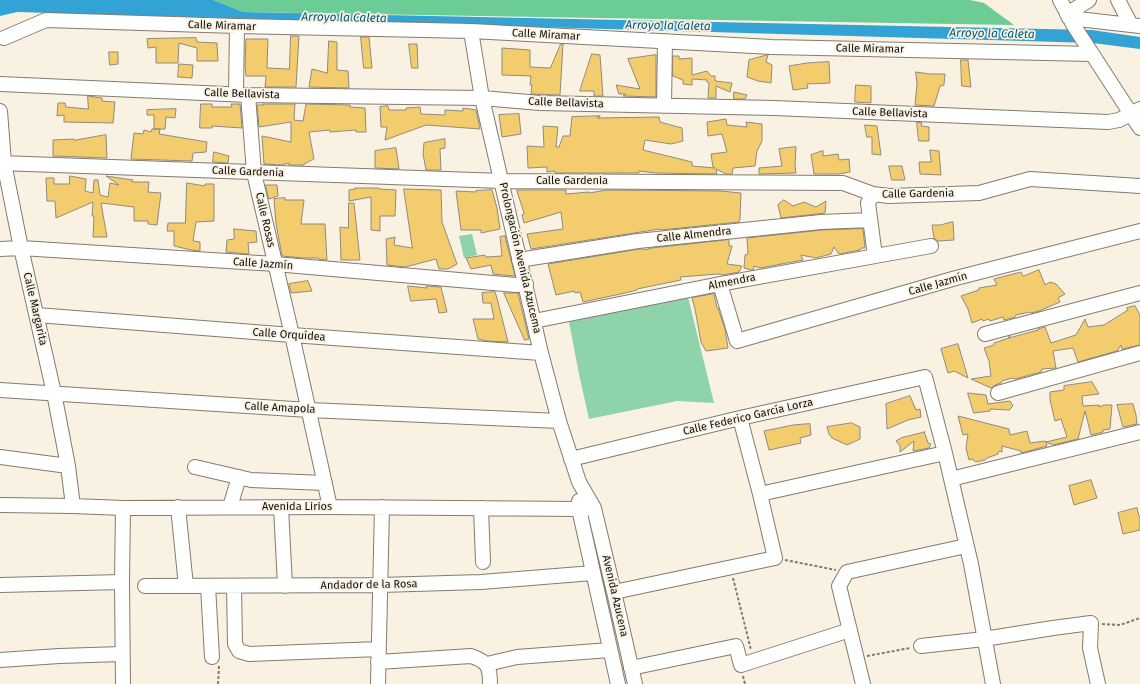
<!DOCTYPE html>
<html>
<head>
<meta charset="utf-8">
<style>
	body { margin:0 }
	canvas { display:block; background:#f9f2e3 }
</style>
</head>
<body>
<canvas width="1140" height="684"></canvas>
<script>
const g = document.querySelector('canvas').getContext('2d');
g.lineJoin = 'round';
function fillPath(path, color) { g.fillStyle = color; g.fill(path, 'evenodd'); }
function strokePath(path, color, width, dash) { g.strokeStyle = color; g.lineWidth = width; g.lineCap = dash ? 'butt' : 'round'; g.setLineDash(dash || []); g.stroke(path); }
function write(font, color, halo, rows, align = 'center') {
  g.font = font + ' "Fira Sans",sans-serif'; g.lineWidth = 3.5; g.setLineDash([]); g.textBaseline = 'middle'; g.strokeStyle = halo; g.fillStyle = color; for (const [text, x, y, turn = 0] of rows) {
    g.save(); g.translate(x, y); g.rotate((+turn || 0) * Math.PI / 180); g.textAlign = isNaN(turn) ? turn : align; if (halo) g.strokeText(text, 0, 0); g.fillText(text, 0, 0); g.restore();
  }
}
fillPath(new Path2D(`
	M472 234 477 255 464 258 459 236Z
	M688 297 714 403 677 401 589 419 579 374 569 322Z`), '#8fd3aa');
fillPath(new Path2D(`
	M213 0H970L984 3 1014 25 243 12Z`), '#6ccc95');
fillPath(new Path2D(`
	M0 0H213L243 12 1092 30 1140 37V49L1093 43 17 12 0 16Z`), '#33a2d4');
const building = new Path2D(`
	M291 36H299L296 87H265L266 76H246L245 66 246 39H268L267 68 289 69Z
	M361 37H369L372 68H364Z
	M196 38 197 42 217 43 218 61H197V48L179 43 178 63H156V47L148 48 147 39Z
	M329 41 337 42V70L348 71 349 88 309 87 312 69 327 73Z
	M409 44H417L418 68H412Z
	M561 44H563L560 95 531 94 532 85H530L531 76 502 75V48L530 50V67L550 68Z
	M109 52H118V64L110 65Z
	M592 54 600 55 603 96H594V91H580Z
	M656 55V97L623 96 626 94H619L616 85 640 89 628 59Z
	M768 55 766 62 772 65 771 83 758 81 747 77 749 60Z
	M673 56H679V59L692 58V75L707 71 711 76H715V81L732 83 730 92 716 86V98H708L709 83 707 82V80L692 79V85L683 84V80L673 76Z
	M961 60H968L971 87 962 86Z
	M829 62 830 83 807 84 808 88 793 90 789 66 807 63Z
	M179 64 193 65 192 78 178 77Z
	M916 72 930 74H945L944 85 940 86 934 106 915 105 917 84Z
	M856 85 871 86V103L855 102Z
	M734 92 747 95 745 99H734Z
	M88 96 102 98V101L115 102 113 123 64 122V115L57 116 58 103H65L66 107 88 109Z
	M201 104H212V107H232L231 104H240L242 128 212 126V128H200Z
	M263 104H295L294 120 303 121 306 104 350 105V107L365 108 366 132H356V130L330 132V130L309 132 314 159 304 164V165H289V163L281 165 264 164 262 136 291 142V122L259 127 257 105H263Z
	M388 106 389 110H406V108L420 107 421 114 445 115V110L463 111V108L476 110 480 129 426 125 385 140 387 127H381L380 107Z
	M176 109 175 118 166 117 165 129H154H160L159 134 207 142 206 152 193 153 192 161 131 159 134 133 143 134 144 130 151 132 152 129H154V115H147V110Z
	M519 114 521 134 502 137 499 115Z
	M600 116 597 118 659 117 660 122 682 128 683 141 671 144 645 140 643 150 692 162V166L715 168 713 167 711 154 727 152 722 134 708 136 707 122 726 119 727 125 747 127 746 122 762 124V141L757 151 755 166 733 168 732 174H726L716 169 717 174 656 173 639 171V173H555V171L547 172V167L528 168 527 146 544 147 543 126 558 127 556 147H559L563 136H570L572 117Z
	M917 122 922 123 921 126 929 127V141H919Z
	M865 125 877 126 881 155 872 154V137H867Z
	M106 135 107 158 53 156V140L74 139V140Z
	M445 139V148L440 149 441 170H426L423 154 424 143Z
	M796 147 795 166 796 173 759 174V168L782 166 779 149Z
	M396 148 399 169 375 168V151Z
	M930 150 939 151 941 175 920 174 919 162H931Z
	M823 151V156L838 154 839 160 849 159 850 172 839 174H814L811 155Z
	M214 152 229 156 228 163 213 162Z
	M889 166H902L905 180H892Z
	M70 176 86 179V180L85 191 93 193 94 180H98L100 195 108 197 110 183 119 185 106 176 133 180 132 182H149L148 192 161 193 157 225 148 224V221H134V207L101 203 107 237H93L94 216H92L93 202 56 218 55 201H47L46 178H54V184H69Z
	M187 183 205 186V184H214V221L196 222 193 241 200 242V251L191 250 174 246V231H167L168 223H185Z
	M266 185H277L278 196 269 199Z
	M355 188H379V189L396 190 395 216H380V231L371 230V197L349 201V190L355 189Z
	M404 189 441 190 442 222 457 264 448 269H439L436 259 405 267 387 265 386 239 395 237 394 245 412 248Z
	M492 190 497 208 500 229 481 233V230H461L456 191 476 192V191Z
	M517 190H566V194L589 192V193L607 190 720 191 741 193 740 219 739 222 661 230 660 229 531 249 527 234 563 229 561 212 524 223 522 215 524 214Z
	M285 198V200H304L301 224H325L327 260 318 259V258H304L282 256 276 224 274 199Z
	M784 200 793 206 804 202 816 207 826 201 825 213 781 218 778 205Z
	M349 203H354L360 260H341L340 227 348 228Z
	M953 222 954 240 938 241 934 238 932 225H940Z
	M234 229 256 231 257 242 248 243 249 254 226 252 227 240 234 239Z
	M863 229 865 248H861L860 250 839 254 834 247 831 254 816 258 801 255 803 260 760 268 754 266 753 270H751L744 268 745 255 748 254 747 238 822 230Z
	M505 236 515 276 493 274 491 265 471 269 466 258 485 255 486 257 502 256 500 237Z
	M729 240V246H732L727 264 742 266 739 272 723 275 718 274 680 277 681 280 637 289V290L625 293 583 302 580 292 575 293 574 291 556 295 548 264 639 249H644V250L652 248Z
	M1039 270 1045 285 1050 282 1056 284 1065 294 1058 298 1060 302 1039 311 1031 313 1030 312 1016 315 1015 317 1004 320 1003 317 990 321 989 319 983 321 982 319 972 323 968 309 961 296 979 290V288L997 285 994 279 1021 272 1023 276Z
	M308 281 312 291 291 293 289 284Z
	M408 286 427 288 426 286 441 287 447 312 439 313 436 299 411 301Z
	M495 292 497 298 508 342 487 341 478 339 473 319H494L491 303H483L482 293Z
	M504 293H518L529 339 525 340Z
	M714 294 717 308H718L725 329 728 348 706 351 701 342 695 309 692 298Z
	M1135 306 1140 315V345L1122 349 1121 345 1117 351 1078 362 1073 348 1053 351 1056 368 1042 369 1041 372 1015 379 1012 378 1002 381 1001 383 995 385 991 388 971 379 991 376 989 361 984 348 994 345V343L1009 338V336H1010L1009 338 1038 330V329L1045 327 1051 343 1076 335 1085 319 1088 327 1104 325 1128 310 1127 308Z
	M958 344 968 378 954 371 948 373 941 349Z
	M1092 382 1099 394 1082 396 1083 406 1099 405V407L1104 405H1112L1110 429 1103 430V432L1091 435 1085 411 1078 439 1053 445 1046 442 1047 446 1021 453V451L1002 446V452L999 451 998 454 987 458 985 460 976 462 972 459 969 460 966 448 968 434 963 435 958 416 1009 429 1010 435 1027 431 1030 443 1045 441 1046 442 1067 437 1061 419 1055 421 1050 400V392L1064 390V386Z
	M968 393 986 395 988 404 1010 401 1013 406 1009 410 990 409V411L974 413Z
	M910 396 916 410 920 409 921 417 908 420 887 429 886 404Z
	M1133 404 1136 415 1137 424 1123 427 1117 405Z
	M852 423 860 427V439L847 445 832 438 829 434 827 427Z
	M810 424 811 435 800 438 801 443 769 450 764 431 793 425Z
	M925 432 924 433 925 434 928 443 931 444 929 448 913 451 914 441 900 452V446L896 441 901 438Z
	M1091 480 1097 498 1074 505 1069 486Z
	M1137 508 1139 516H1140V530L1123 534 1118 513Z`);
fillPath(building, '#f3cc6d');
strokePath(building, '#918a7c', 1);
const minor = new Path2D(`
	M1060 0 1074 26 1140 128
	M1118 0 1131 25
	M1067 14 1089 0
	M1069 18 1140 26
	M471 31 482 98 541 353 559 421 579 482 594 508 614 592 635 684
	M4 38 46 20 237 26 471 31 772 47 1092 54
	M0 84 248 95 482 98 540 103 774 108 1108 122 1119 120 1140 109
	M236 94 237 26
	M248 95 254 173 292 335 330 507
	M664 106 665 41
	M0 111 4 163 21 248 54 393 68 466 73 506
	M0 163 502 181 843 183 873 194 889 196 979 193 1030 179 1140 186
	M873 194 868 203 875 256
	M0 249 21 248 275 264 516 285 526 284
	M519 260 638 241 821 222 870 220
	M720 284 737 341 956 278 1140 231
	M37 315 292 335 541 353
	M534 321 720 284 931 246
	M985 334 1140 293
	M0 390 309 410 559 421
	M998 393 1140 353
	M0 457 68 466
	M571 459 740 418 925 377 945 453 971 564 993 684
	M195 467 251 480 325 483
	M951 479 1140 432
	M760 494 945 453
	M579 501V509L618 684
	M0 505 73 506 123 508 330 507 579 509 594 508
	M178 507 186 586
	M230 507 239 477
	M281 507 285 586
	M481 508 483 562
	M0 585 122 582
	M145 586 380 585 481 582 593 573
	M208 586 212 657
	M234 586 235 644 239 651 249 654 379 649
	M614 592 775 558 760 494 740 418
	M921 646 984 639 1053 628 1091 623 1090 648 1098 684
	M0 660 59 656 122 654
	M378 662 471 656C488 662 490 666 490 684
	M487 664 517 657 610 650
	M631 668 736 646 741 665 850 630
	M123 684 122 582 123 508
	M378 684 382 507
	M863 684 839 586 847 572 966 546`);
strokePath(minor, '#827c6e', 16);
strokePath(new Path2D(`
	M785 560 836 570
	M733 578 751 650
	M1102 624 1120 625 1140 618
	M867 656 910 648
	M743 676 745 684
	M218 684 219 666`), '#807b71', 2, [3, 2]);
strokePath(minor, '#fff', 14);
write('11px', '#0f0d08', '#f9f2e3', [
	["Calle Miramar",222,26,2],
	["Calle Miramar",546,35,3],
	["Calle Miramar",870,49,1],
	["Calle Bellavista",242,94,2],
	["Calle Bellavista",566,103,2],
	["Calle Bellavista",890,113,2],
	["Calle Gardenia",248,172,2],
	["Calle Gardenia",572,181],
	["Calle Gardenia",918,194,-1],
	["Calle Rosas",265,220,77],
	["Calle Almendra",694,235,-6],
	["Prolongación Avenida Azucema",520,258,77],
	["Calle Jazmín",263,264,4],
	["Almendra",732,282,-11],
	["Calle Jazmín",938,284,-16],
	["Calle Margarita",35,309,77],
	["Calle Orquídea",289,335,4],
	["Calle Amapola",280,408,3],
	["Calle Federico García Lorza",748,417,-13],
	["Avenida Lirios",297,507],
	["Andador de la Rosa",369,585,-1],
	["Avenida Azucena",615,596,77]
]);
write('italic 12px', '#005a7c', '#f9f2e3', [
	["Arroyo la Caleta",344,18,1],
	["Arroyo la Caleta",668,26,1],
	["Arroyo la Caleta",992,34,1]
]);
</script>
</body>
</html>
